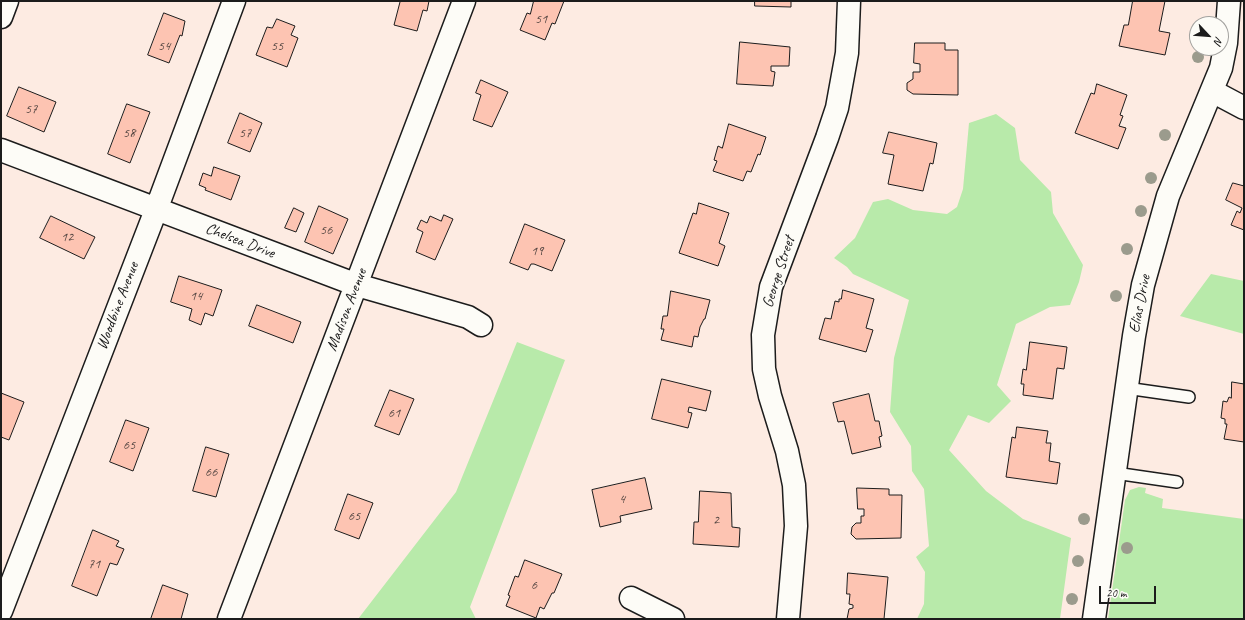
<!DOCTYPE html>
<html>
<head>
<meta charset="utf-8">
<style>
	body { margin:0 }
	#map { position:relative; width:1245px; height:620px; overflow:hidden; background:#fdebe2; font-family:Caveat,sans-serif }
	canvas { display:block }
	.frame { position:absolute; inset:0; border:2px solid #1c1c1c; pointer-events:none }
	.north { position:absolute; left:1189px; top:16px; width:40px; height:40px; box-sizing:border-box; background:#fdfcf7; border:1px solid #a3a29f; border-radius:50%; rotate:116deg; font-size:11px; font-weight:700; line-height:16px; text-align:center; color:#1c1c1c }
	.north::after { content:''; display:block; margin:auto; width:14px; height:18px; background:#1c1c1c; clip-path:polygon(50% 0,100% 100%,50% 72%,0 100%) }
	.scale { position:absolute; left:1099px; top:586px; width:57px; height:18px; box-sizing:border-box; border:2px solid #1c1c1c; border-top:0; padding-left:5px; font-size:12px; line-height:14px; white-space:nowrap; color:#1c1c1c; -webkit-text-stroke:3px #fdfcf7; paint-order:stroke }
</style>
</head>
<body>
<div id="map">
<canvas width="1245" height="620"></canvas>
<div class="frame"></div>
<div class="north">N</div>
<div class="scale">20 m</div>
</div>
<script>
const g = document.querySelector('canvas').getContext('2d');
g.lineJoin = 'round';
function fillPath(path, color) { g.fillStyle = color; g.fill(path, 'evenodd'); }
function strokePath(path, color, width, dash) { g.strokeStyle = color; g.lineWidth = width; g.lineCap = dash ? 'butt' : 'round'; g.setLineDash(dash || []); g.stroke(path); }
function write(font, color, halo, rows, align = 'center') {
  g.font = font + ' Caveat,sans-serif'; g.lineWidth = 4; g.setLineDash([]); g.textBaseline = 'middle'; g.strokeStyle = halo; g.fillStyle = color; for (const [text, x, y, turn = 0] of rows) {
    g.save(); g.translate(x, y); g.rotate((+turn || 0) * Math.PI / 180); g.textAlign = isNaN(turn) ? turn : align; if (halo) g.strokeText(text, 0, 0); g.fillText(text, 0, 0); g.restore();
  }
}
fillPath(new Path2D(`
	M996 114 1015 128 1020 160 1051 192 1053 213 1083 265 1079 282 1070 305 1050 307 1016 324 997 385 1011 401 989 423 968 415 949 450 986 491 1023 519 1071 538 1060 619H917L924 604 925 572 916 557 929 546 924 489 912 471 911 446 890 412 894 358 909 300 853 274 847 267 834 258 855 238 873 202 888 199 913 210 947 214 957 207 963 189 969 123Z
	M1211 274 1244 281V334L1180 316Z
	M517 342 565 360 470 607 476 619H358L456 492Z
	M1139 487 1146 488 1145 493 1163 499 1162 508 1244 519V619H1108L1125 500 1130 490Z`), '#b8eaaa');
const building = new Path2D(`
	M403 1H429L427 11 423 10 417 31 394 25 400 2Z
	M534 1H564L555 24 552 23 545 40 520 30 527 13 530 14Z
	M755 1H791V7L755 6Z
	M1133 1H1165L1159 31 1170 33 1165 55 1119 46 1124 25H1128Z
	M164 13 185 21 182 36 180 35 169 63 148 55Z
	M277 19 295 26 291 35 298 38 287 67 256 55 267 27 272 28Z
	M740 42 790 47 789 66H771V71L775 72 773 86 737 84Z
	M915 43H945V50H958V95L913 94 907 90V83L913 79V72H920V64L914 63Z
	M481 80 508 92 492 127 473 120 481 95 476 93Z
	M1097 84 1127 95 1120 115 1123 116 1119 126 1126 128 1118 149 1075 133 1091 93 1094 94Z
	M19 87 56 102 44 132 7 116Z
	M127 104 150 112 130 163 108 154Z
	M240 113 262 123 250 152 228 143Z
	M729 124 766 137 760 155 758 154 751 172 747 171 743 181 713 171 717 161 714 160 718 146 722 148Z
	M889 132 937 143 933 164 930 163 923 191 888 184 894 155 883 153Z
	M214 167 240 176 231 200 205 190 206 188 199 185 203 173 211 176Z
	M1233 183 1244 186V230L1231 225 1237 211 1240 213 1242 208 1226 200Z
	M699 203 729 213 719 243 725 246 718 266 679 253 693 213 696 214Z
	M319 206 348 219 333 254 305 242Z
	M294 208 304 213 296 232 285 228Z
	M444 215 453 219 435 260 416 252 423 232 417 229 421 220 427 223 430 216 441 221Z
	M51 216 95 237 84 259 40 238Z
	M525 224 565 240 552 271 534 264H531L528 270 510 263Z
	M179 276 222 290 213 316 205 313 201 325 189 320 192 309 171 302Z
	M843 290 874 299 866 328 873 330 866 352 819 339 825 318 831 319 835 301 839 302V299H841Z
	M671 291 710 300 705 319H704L700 327 698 337 694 336 692 347 661 340 664 329H661L663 316H667Z
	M257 305 301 322 293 343 249 326Z
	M1030 342 1067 347 1064 369 1057 368 1053 399 1023 395 1024 384H1021L1023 369 1026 370Z
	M662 379 711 391 706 411 689 407 688 412 692 413 688 428 652 419Z
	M1232 382 1244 384V442L1224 439 1227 424H1225V419L1221 418 1223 401 1227 402 1229 397 1231 398Z
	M390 390 414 399 399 435 375 426Z
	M1 393 24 402 9 440 1 437Z
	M869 394 875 421H879L882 436 879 437 881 447 852 454 844 421 838 422 833 403Z
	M126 420 149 428 133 471 110 462Z
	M1017 427 1048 431 1046 443H1051L1049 461 1060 463 1057 484 1006 477 1012 437 1015 438Z
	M206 447 229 454 216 497 193 491Z
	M645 478 652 509 620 516 621 522 600 527 592 490Z
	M857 488 889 489V495H902L901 538 856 539 851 534 852 527 856 523H861V516H864V509H858Z
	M700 491 731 493 732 527 740 528 739 547 693 544 694 522H698Z
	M348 494 373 503 359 539 335 530Z
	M93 530 119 541 116 546 124 549 117 565 110 563 97 596 72 586Z
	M525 560 562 574 554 593H552L544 609 540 607 536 618 506 606 510 596 508 595 515 576 518 577Z
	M848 573 888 577 884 619H847L849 609 853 608V605L849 604 850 594H847Z
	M163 585 188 594 181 619H151Z`);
fillPath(building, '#fdc4b2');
strokePath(building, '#1c1c1c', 1);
const lane = new Path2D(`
	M1126 388 1189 397
	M1115 473 1177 482`);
const street = new Path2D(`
	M1 17 7 1
	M1212 91 1244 108
	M1 150 357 285 468 317 481 325
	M631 598 673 619
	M1 611 156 210 234 1
	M229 619 464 1
	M788 619 796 526 794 485 787 451 770 396 764 369 763 335 771 287 827 138 837 108 847 53 849 1
	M1094 619 1134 336 1143 285 1168 196 1221 68 1226 43 1229 1`);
strokePath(lane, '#1c1c1c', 14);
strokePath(street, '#1c1c1c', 25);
strokePath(lane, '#fdfcf7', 11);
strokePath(street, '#fdfcf7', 22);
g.fillStyle = '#9b9b8d';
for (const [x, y] of [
	[1198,57],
	[1165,135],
	[1151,178],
	[1141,211],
	[1127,249],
	[1116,296],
	[1084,519],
	[1127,548],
	[1078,561],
	[1072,599]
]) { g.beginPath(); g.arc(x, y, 6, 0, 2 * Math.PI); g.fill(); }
write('14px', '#544642', null, [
	["51",541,19],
	["54",164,46],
	["55",277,46],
	["57",31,109],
	["58",129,133],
	["57",245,133],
	["56",326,230],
	["12",67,237],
	["19",537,251],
	["14",196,296],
	["61",394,413],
	["65",129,445],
	["66",211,472],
	["4",622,499],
	["65",354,516],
	["2",716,520],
	["71",94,564],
	["6",534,585]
]);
write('16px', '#1c1c1c', '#fdfcf7', [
	["Chelsea Drive",240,241,21],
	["George Street",779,272,-72],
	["Elias Drive",1140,304,-79],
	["Woodbine Avenue",118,306,-69],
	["Madison Avenue",347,310,-69]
]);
</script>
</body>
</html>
